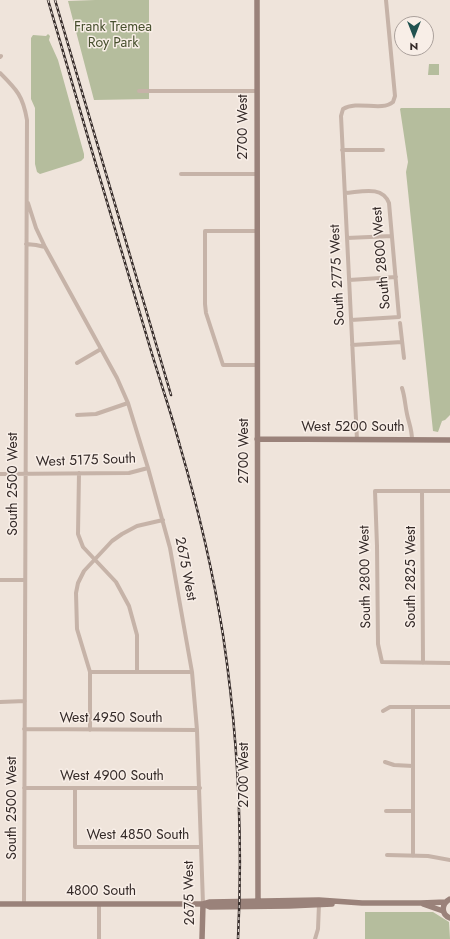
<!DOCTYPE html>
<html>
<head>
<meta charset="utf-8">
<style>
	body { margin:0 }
	#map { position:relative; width:450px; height:939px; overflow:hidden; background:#efe4db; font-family:Jost,sans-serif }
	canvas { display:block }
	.north { position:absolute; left:394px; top:16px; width:40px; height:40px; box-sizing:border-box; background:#f8eee7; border:1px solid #aaa09b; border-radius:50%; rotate:180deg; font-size:11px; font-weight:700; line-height:16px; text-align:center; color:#342a28 }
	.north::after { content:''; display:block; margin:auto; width:14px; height:18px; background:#215250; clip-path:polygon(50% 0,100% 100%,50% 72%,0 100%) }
</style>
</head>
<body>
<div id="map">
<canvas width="450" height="939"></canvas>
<div class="north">N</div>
</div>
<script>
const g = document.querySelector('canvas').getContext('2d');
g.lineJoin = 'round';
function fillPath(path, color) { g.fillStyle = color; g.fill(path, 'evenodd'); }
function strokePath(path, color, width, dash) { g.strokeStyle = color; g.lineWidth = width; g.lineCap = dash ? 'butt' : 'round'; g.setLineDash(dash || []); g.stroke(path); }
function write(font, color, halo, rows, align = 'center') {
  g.font = font + ' Jost,sans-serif'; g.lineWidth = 3; g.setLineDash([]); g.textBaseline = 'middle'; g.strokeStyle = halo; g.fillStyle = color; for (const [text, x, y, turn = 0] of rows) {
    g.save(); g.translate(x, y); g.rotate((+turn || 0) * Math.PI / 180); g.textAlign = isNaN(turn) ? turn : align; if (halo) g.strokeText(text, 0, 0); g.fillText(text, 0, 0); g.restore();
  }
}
fillPath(new Path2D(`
	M95 0H149V99L94 100 68 1Z
	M48 34 50 36 49 40 58 60 84 154V158L81 161 40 174 37 172 35 164V108L31 99V38L33 35 46 36Z
	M429 64H439V75H428Z
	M401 108H450V415L445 420 442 421 438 432 433 431 406 172 408 162 400 109Z
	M365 912H433L449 922 450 939H365Z`), '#b5bd9d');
strokePath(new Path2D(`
	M0 57 1 56
	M0 73C17 90 23 96 27 120L24 904
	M139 91H256
	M342 150H383
	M181 174H256
	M345 193C361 192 382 185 389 203L399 317 351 320
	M28 203 36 228 45 247
	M256 231H205V304L206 313 223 365H257
	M347 238 392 236
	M26 244 36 245 45 247 117 378 128 403 148 468 170 548 192 672 197 730 203 904
	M349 280 396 277
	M400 323 404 358
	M352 345 402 342
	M77 363 101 349
	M402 388C405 397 405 405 407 414 409 424 412 429 412 440
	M77 415 96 414 128 403
	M357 440 341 116 343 109C358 100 381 112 393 102L395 96 386 0
	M79 473 78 534 83 547 116 582 129 606 137 635V672
	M0 474 129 473 148 468
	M422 491 423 663
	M450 491H375L377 546 378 644 382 662 450 663
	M0 580H25
	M90 672H192
	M0 702 25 701
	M383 711 390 707H450
	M24 729 197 730
	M90 730V672L77 629 76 593 78 583 84 571 112 541 122 534 137 526 163 520
	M385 762 394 765 413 766
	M24 788H200
	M75 788V847H201
	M386 811H413
	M387 855 428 856 450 860
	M413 856V707
	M99 904V939
	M315 939 318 929 319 904 320 903`), '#c6b3a8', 4);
strokePath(new Path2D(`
	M257 0 258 902
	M257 439 450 440
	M450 899C441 904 441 914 450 918
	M0 904H203L210 902 319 900 362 903H421L446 902
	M203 904 210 907 289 906 332 904
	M423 904 443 911
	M202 939 203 904`), '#9a827a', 5.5);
const rail = new Path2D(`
	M48 0C81 115 115 229 149 344 159 378 171 412 180 446 198 508 213 571 223 635 238 735 243 837 238 939
	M55 0 171 395`);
strokePath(rail, '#342a28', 2.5);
strokePath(rail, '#f8eee7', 1, [3]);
write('14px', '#47502e', '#f8eee7', [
	["Frank Tremea",113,28],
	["Roy Park",113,44]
]);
write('14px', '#342a28', '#f8eee7', [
	["2700 West",244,127,-90],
	["South 2800 West",382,258,-95],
	["South 2775 West",338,275,-93],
	["West 5200 South",353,428],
	["2700 West",245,451,-90],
	["West 5175 South",86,461,-2],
	["South 2500 West",14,484,-90],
	["2675 West",185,569,79],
	["South 2800 West",366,577,-91],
	["South 2825 West",412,577,-90],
	["West 4950 South",111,719],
	["2700 West",245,775,-90],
	["West 4900 South",112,777],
	["South 2500 West",13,808,-90],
	["West 4850 South",138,836],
	["4800 South",101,892],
	["2675 West",190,893,-91]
]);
</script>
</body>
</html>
